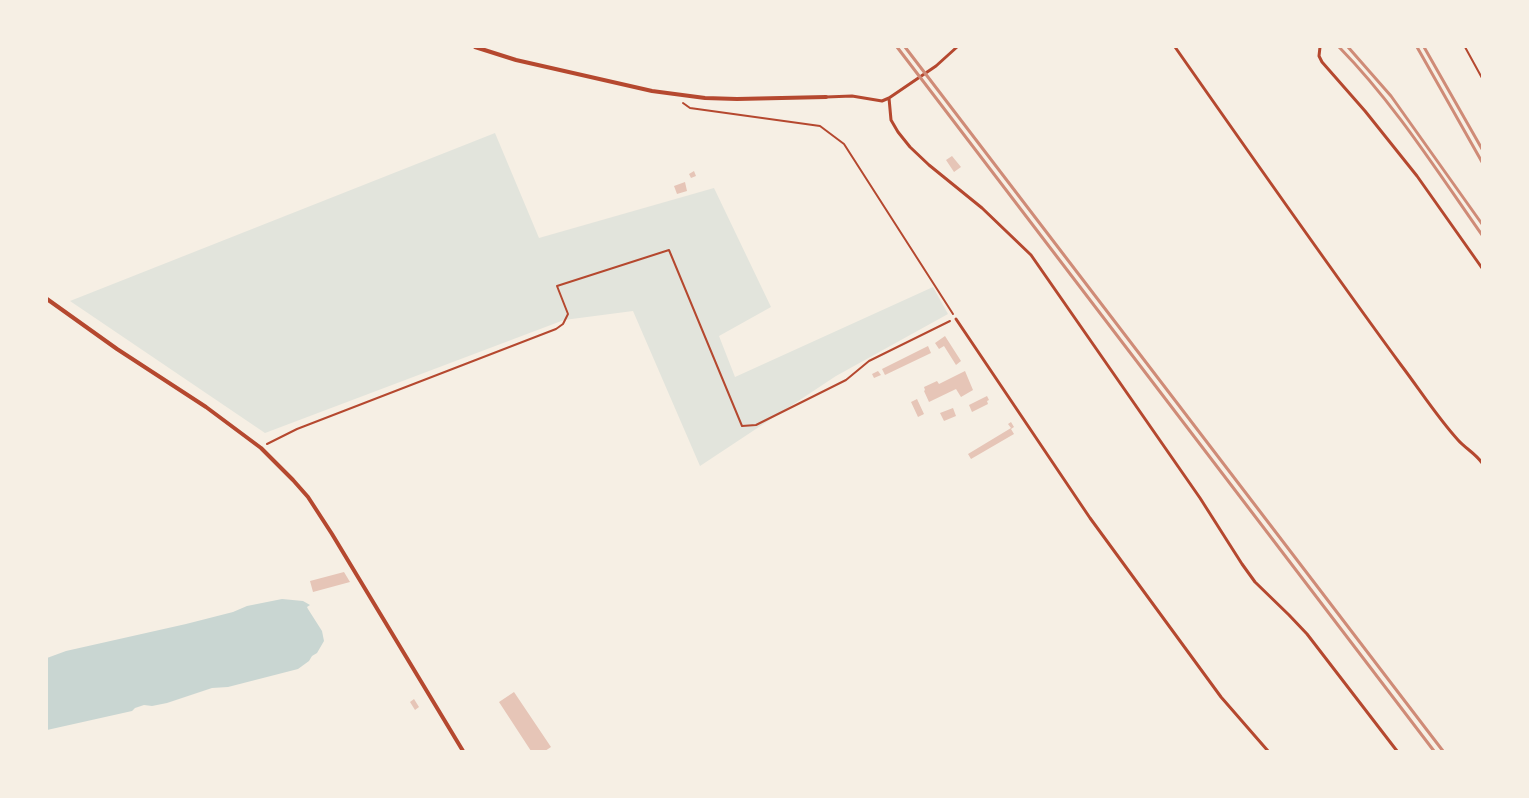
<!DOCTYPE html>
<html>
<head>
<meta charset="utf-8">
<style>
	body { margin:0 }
	#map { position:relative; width:1529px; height:798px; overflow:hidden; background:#f6efe4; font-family:Poppins,sans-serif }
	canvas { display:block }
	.frame { position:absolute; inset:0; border:48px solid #f6efe4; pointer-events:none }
</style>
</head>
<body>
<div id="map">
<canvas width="1529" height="798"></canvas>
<div class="frame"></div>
</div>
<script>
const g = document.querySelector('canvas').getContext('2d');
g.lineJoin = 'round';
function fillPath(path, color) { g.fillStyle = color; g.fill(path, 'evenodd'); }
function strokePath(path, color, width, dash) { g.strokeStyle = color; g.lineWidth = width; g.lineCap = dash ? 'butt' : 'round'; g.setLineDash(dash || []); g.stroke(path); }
fillPath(new Path2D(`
	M495 133 539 238 714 188 771 307 719 336 735 377 933 287 948 314 836 376 700 466 633 311 564 320 265 433 70 301Z`), '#e2e4dc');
fillPath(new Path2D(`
	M282 599 303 601 310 605 307 607 308 609 322 631 324 641 317 653 312 656 309 661 298 669 228 687 212 688 167 703 152 706 144 705 135 708 132 711 47 730V658L66 651 186 624 233 612 247 606Z`), '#c9d6d2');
fillPath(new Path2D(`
	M952 156 961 167 954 172 946 160Z
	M694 171 696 176 691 178 689 174Z
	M685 182 687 191 677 194 674 186Z
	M945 336 961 361 956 365 944 346 939 349 935 343Z
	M928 346 931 353 885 375 882 369Z
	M878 371 881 375 874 378 872 374Z
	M965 371 973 390 961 397 956 389 929 402 924 391 925 390 924 387 937 381 939 384Z
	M987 396 989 400 987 401 988 404 972 412 969 405Z
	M917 399 924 414 918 417 911 402Z
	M953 408 956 416 944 421 940 413Z
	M1011 422 1014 427 1011 429 1014 434 971 459 968 454 1011 428 1008 424Z
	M344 572 350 582 313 592 310 581Z
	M514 692 551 747 545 751H531L499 702Z
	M414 699 419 707 415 710 410 702Z`), '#e6c5b7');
strokePath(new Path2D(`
	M1465 47 1482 78
	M683 103 690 108 820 126 844 144 953 314
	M267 444 297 429 556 329 563 324 568 314 557 286 669 250 742 426 756 425 846 380 869 361 950 321`), '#b5482f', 2);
strokePath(new Path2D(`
	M957 47 936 66 889 98 891 120 898 132 910 147 929 165 982 208 1031 255 1200 498 1242 564 1255 582 1289 615 1307 634 1397 751
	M1175 47C1250 154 1324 260 1401 365 1420 390 1437 417 1458 440 1465 448 1476 454 1482 463
	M1320 47 1319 56 1322 62 1365 111 1417 176 1482 268
	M826 97 852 96 882 101 889 98
	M956 319 1090 518 1221 697 1268 751`), '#b5482f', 3);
strokePath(new Path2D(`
	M475 47 516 60 652 91 705 98 737 99 826 97
	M47 299 117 349 206 407 261 448 293 480 308 497 332 534 463 751`), '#b5482f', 4);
strokePath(new Path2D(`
	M897 47 1434 751
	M905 47 1443 751
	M1339 47C1394 103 1437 171 1482 235
	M1348 47 1391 96 1482 224
	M1417 47 1482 162
	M1424 47 1482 149`), '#cf8b77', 3);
</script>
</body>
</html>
